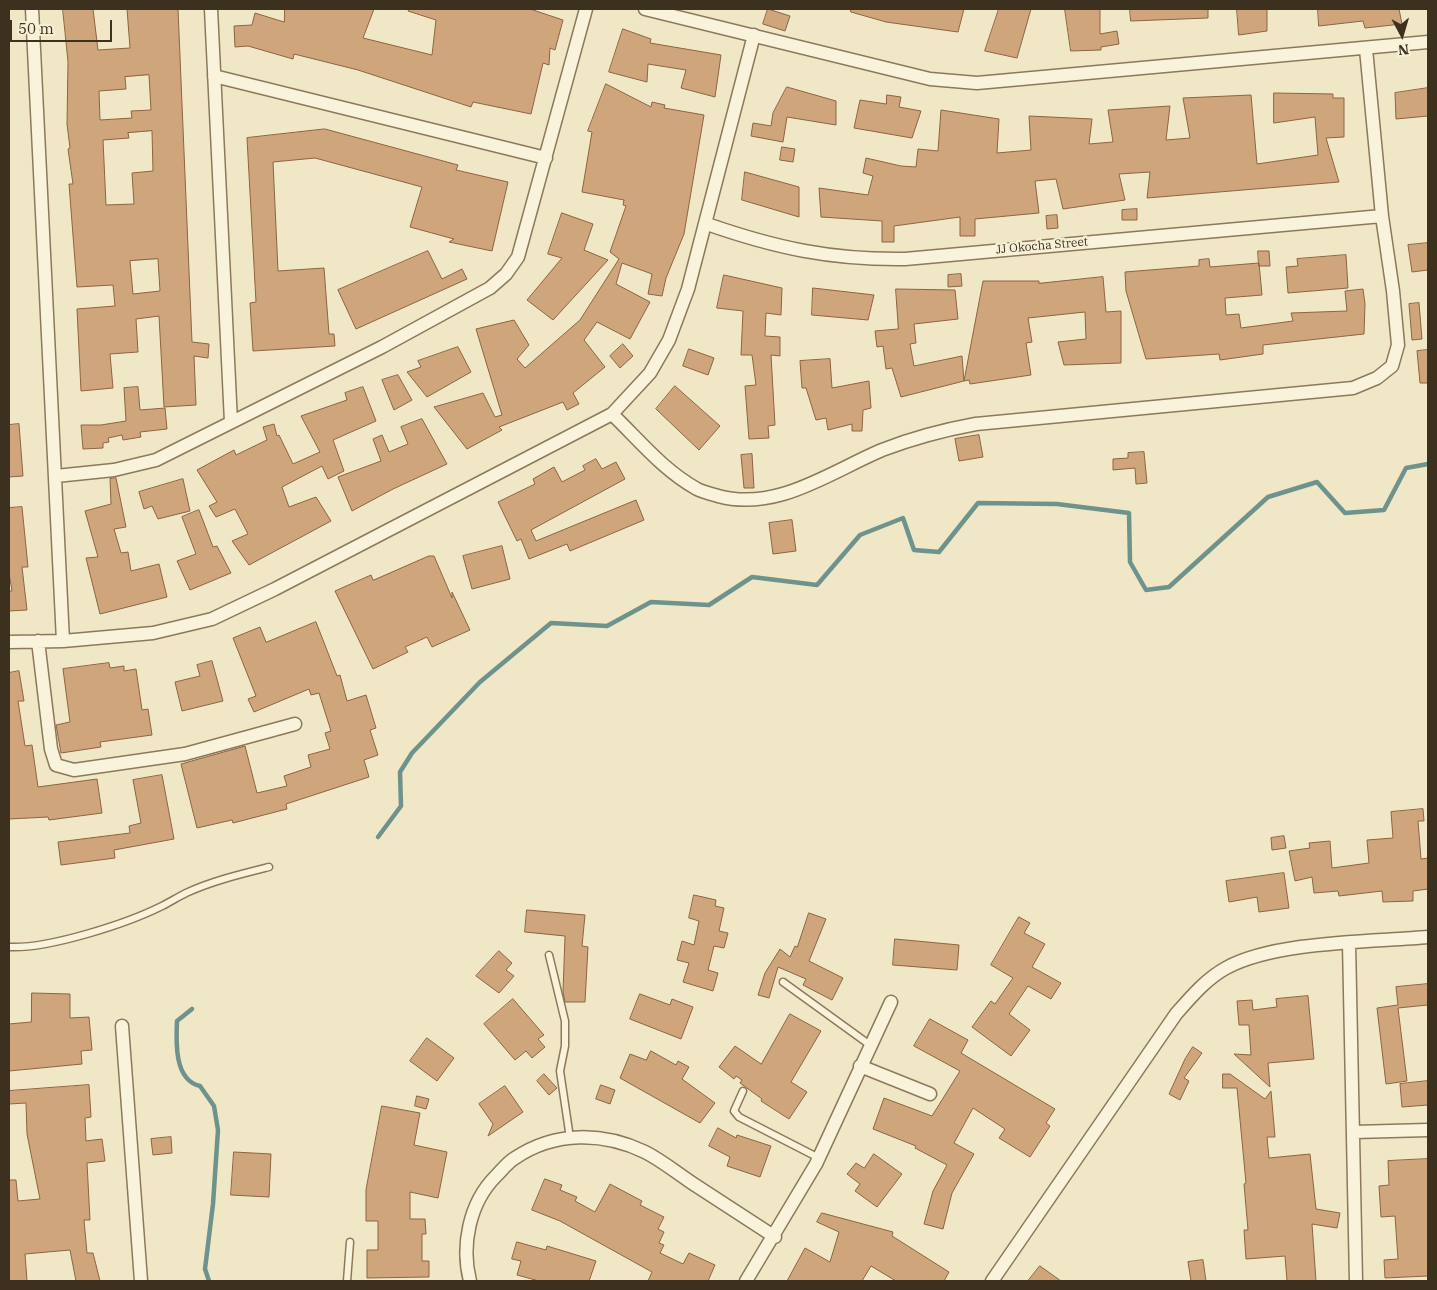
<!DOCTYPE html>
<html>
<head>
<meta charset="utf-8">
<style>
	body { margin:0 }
	#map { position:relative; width:1437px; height:1290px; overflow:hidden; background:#f0e7c7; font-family:"IBM Plex Serif",serif }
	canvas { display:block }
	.frame { position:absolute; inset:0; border:10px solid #3c301f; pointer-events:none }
	.north { position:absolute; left:1377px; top:10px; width:50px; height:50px; -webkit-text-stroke:4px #f7f0d7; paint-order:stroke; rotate:174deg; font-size:14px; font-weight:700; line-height:20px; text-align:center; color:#3c301f }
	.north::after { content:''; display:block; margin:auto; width:18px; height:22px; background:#3c301f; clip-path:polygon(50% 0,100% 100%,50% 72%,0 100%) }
	.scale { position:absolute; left:10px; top:20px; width:102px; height:22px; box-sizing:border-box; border:2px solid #3c301f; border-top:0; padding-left:6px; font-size:15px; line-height:18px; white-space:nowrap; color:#3c301f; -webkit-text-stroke:4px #f7f0d7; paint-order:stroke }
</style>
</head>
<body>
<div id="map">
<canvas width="1437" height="1290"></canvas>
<div class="frame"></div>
<div class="north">N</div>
<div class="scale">50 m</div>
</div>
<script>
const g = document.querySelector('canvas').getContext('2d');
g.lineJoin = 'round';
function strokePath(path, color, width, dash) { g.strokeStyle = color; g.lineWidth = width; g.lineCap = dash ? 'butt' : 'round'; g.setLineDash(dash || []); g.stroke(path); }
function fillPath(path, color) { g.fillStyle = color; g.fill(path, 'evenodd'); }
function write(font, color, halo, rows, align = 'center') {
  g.font = font + ' "IBM Plex Serif",serif'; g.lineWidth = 4.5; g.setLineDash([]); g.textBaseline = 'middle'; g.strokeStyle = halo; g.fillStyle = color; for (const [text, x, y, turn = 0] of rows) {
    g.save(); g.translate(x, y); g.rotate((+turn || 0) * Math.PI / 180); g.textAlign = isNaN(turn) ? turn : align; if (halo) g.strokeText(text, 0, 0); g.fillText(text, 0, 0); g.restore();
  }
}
strokePath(new Path2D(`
	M378 837 401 806 400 772 412 753 480 682 551 623 607 626 651 602 709 605 752 577 817 585 860 535 903 518 914 550 939 552 978 503 1057 504 1129 513 1130 562 1146 590 1169 587 1268 497 1317 482 1345 513 1384 510 1406 468 1428 464
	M192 1009 177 1021C176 1042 174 1080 200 1086L214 1106 218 1130 213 1204 205 1269 209 1281`), '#6e938c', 4.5);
const building = new Path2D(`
	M63 9H93L98 50 130 48 127 9H178L192 342 209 344 208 358 194 356 196 405 164 407 159 316 136 319 138 352 110 354 113 388 81 391 77 309 115 306 113 285 77 287 69 184H73L68 149 70 148 67 124 68 62ZM149 75 151 110 131 111 132 118 100 120 99 91 126 89 125 77ZM152 131 153 171 132 173 134 204 106 205 103 140 129 138 128 133ZM158 259 160 291 133 294 130 261Z
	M285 9H374L363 38 432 55 436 20 408 11 409 9H530L563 20 555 50 550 48 549 65 543 63 531 114 473 102 471 107 358 70 294 54 293 59 248 46 235 47 234 26 252 25 255 13 284 22Z
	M768 9 790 16 785 31 763 24Z
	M851 9H964L958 32 886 22 851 12Z
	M999 9H1031L1017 58 985 51Z
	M1065 9H1100V34L1117 31 1119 44 1101 47V50L1071 51Z
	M1130 9H1208V18L1131 21Z
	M1237 9H1267V31L1239 35Z
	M1318 9H1399L1402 24 1365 28 1363 21 1319 26Z
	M623 29 651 39 650 43 721 55 715 97 681 88 686 70 648 64 647 82 609 72Z
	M606 84 651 107 652 102 665 105 664 108 704 115 684 234 666 278 662 296 648 294 652 274 622 263 616 284 650 302 630 339 597 322 584 340 605 367 573 393 579 404 567 410 563 402 499 427 502 430 467 449 434 407 483 393 495 417 502 415 476 329 514 320 529 345 517 359 525 368 580 320 619 259 610 252 626 206 623 205 624 200 582 192 592 132 588 131Z
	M787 87 836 101V125L787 117 783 142 751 136 753 123 771 126 773 113Z
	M1428 88V116L1396 119 1395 93Z
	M1274 93 1333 94V98H1344V137L1326 138 1339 182 1147 198 1150 172 1119 174 1125 200 1063 209 1056 179 1035 181 1039 213 975 219V236H960V217L894 226V242H882V221L821 217 819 188 868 195 873 176 863 173 866 158 901 166 916 167 918 149 938 151 941 110 999 119 997 153 1031 150 1029 116 1092 119 1089 144 1113 142 1108 110 1170 106 1166 140 1190 138 1183 98 1251 95 1257 164 1318 155 1315 117 1274 123Z
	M887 95 901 97 899 107 921 111 912 138 854 128 860 100 886 104Z
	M325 129 458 165 456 170 508 182 492 251 449 242 454 239 410 227 422 187 315 158 273 162 278 271 324 268 329 334H334L335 346 253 351 250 303 256 302 247 138Z
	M782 147 795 149 793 162 780 160Z
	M745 172 799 187V217L742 200Z
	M1137 209V220H1122V210Z
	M562 213 593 224 584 250 608 260 553 320 527 300 562 258 548 254Z
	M1057 215 1058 228 1047 229 1046 216Z
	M1428 243V270L1412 272 1408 245Z
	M428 251 442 279 462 269 467 279 356 329 338 290Z
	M1258 251H1269L1270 266H1259Z
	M1346 255 1348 288 1288 293 1286 267 1298 266 1297 259Z
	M1209 259 1210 267 1259 263 1262 295 1225 298 1226 315 1239 314 1241 328 1293 321 1291 313 1347 311 1345 291 1363 289 1365 304 1364 334 1263 345V354L1220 360 1219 354 1146 359 1126 291 1125 272 1199 266V260Z
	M961 274 962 286 948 287V275Z
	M724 275 782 288 781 315 766 313 765 336 780 337V356L771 355 775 425 768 426 769 438 749 439 745 386 756 385 752 355H741L743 311 717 308Z
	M1103 277 1106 312 1121 311V363L1064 365 1058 342 1086 339 1085 312 1028 318 1032 342 1026 343 1031 375 970 384 969 380 964 381 983 281H1039V283Z
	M813 288 874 295 868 320 812 315Z
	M896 289 955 290 958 319 914 324 916 343 910 344 914 366 962 356 964 381 901 397 892 368 886 369 883 346 877 347 875 331 898 329Z
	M1419 303 1422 339 1412 340 1409 304Z
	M623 344 633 356 620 368 610 356Z
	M458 347 471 372 427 397 407 372 421 367 418 361Z
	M689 349 714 358 708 375 683 366Z
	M1428 350V383H1420L1417 351Z
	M830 359 832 388 869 381 871 408 863 410 862 431H852V424L828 430 826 418 816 420 806 388H802L800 361Z
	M398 375 412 400 394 410 382 380Z
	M675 386 720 426 699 450 656 409Z
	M138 387 140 410 165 408 167 429 140 432 141 437 123 440 122 435 108 438 109 442 103 443V448L83 449 81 425H101L126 421 124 388Z
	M363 387 376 421 333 440 344 471 328 479 322 466 282 487 289 507 316 497 331 521 249 565 232 541 248 534 235 509 216 517 209 506 217 502 197 470 234 450 236 455 267 440 263 427 274 424 277 436 279 435 293 464 320 452 301 416 347 400 345 393Z
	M422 419 447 464 393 489 352 511 338 477 381 461 373 439 382 435 389 452 408 444 401 427Z
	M19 424 23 476 9 477V425Z
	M979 435 983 457 959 461 955 439Z
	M1144 452 1147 483 1136 484 1135 468 1113 470V459L1128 458V453Z
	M752 454 754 488H744L741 455Z
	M596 459 602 469 616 462 625 479 531 530 536 541 636 500 644 520 570 551 567 544 529 559 521 539 517 541 498 502 535 484 533 479 554 467 562 482 585 470 583 466Z
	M116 478 126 527 114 529 121 553 128 552 131 571 159 564 167 597 100 614 86 558 98 557 85 511 111 504 110 479Z
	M183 479 190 511 158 519 152 506 144 509 139 492Z
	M22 507 28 567H22L27 610 9 611V591H12L9 573V508Z
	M199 510 213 547 217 546 231 573 190 590 177 561 196 554 182 517Z
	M792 520 796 551 773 554 769 523Z
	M502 546 510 579 472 589 463 556Z
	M429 556H434L452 598V592L470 630 432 647 427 637 405 647 408 652 373 669 335 591 371 575 373 580Z
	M316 622 337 676 340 675 347 701 366 695 376 728 370 730 378 755 364 760 369 777 286 804 287 809 233 823 232 820 197 828 181 764 245 746 257 793 287 786 284 776 311 767 308 755 330 749 325 733 331 731 319 693 311 695 309 689 254 712 248 699 256 696 233 638 260 627 266 642Z
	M212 661 223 701 182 711 175 682 200 676 197 665Z
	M109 663 110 668 124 666V671L136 669 142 710 148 709 152 735 100 742 101 747 61 753 56 725 70 722 63 669Z
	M19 671 24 701H18L25 746 32 745 38 787 97 779 102 813 49 820 48 817 9 819V673Z
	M162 775 174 839 114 850 115 858 61 865 58 842 130 833 129 826 141 823 133 780Z
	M1423 809 1424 821H1418L1421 859 1428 858V889L1413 891V901L1383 902 1382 891 1339 896 1338 891 1314 893 1312 877 1295 881 1289 851 1310 848 1309 843 1330 841 1332 868 1369 863 1367 840 1393 838 1391 812Z
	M1284 836 1286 848 1272 850 1271 838Z
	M1284 873 1289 908 1259 912 1257 897 1229 902 1226 881Z
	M694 895 716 900 715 906 724 908 719 931 728 933 724 948 714 946 708 970 718 973 713 991 683 982 689 963 677 960 682 941 694 945 699 921 689 918Z
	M527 910 585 915 582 946 588 947 585 1002H565L563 992 565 936 525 932Z
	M809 913 826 919 809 961 843 978 832 1000 803 985 806 979 778 967 769 998 758 995 765 973 780 949 790 957 795 946 797 947Z
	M1019 917 1030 923 1024 933 1045 944 1032 967 1061 983 1051 999 1028 986 1009 1014 1030 1030 1011 1056 972 1027 991 1001 995 1004 1013 978 991 965Z
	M895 939 959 945 957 970 893 965Z
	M499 951 512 963 506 970 514 976 499 993 476 976Z
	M1428 984V1005L1398 1008 1407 1081 1386 1084 1377 1008 1398 1005 1396 987Z
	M32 993 70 994V1018L89 1017 92 1050 81 1051 82 1064 9 1071V1024L31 1022Z
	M640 994 670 1005 672 999 693 1007 681 1039 630 1019Z
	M1308 996 1314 1059 1268 1063 1270 1087 1234 1054 1251 1055 1249 1025H1239L1237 1001 1252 1000 1253 1010 1277 1007 1276 999Z
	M513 999 544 1035 538 1039 545 1047 532 1058 526 1051 515 1060 484 1024Z
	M790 1014 821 1031 791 1082 807 1092 789 1119 761 1101 762 1099 740 1083 742 1080 736 1076 734 1079 719 1067 735 1046 761 1064Z
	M930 1019 968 1040 961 1053 1055 1109 1046 1123 1050 1126 1030 1157 999 1138 1005 1129 973 1108 954 1143 974 1154 952 1193 943 1229 924 1224 933 1191 947 1165 915 1148 916 1146 873 1129 884 1098 932 1116 960 1071 914 1046Z
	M427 1038 454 1058 437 1081 410 1061Z
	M1193 1047 1202 1053 1184 1078 1189 1081 1180 1100 1169 1094 1185 1059Z
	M651 1051 676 1065 678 1061 689 1067 682 1079 715 1103 700 1123 620 1078 630 1054 646 1060Z
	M544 1074 557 1088 549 1095 537 1081Z
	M1223 1074H1230L1265 1099 1271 1091 1275 1137H1267L1269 1158 1310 1154 1316 1209 1340 1213 1337 1228 1312 1224 1316 1281H1287L1285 1256 1246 1259 1244 1230H1248L1244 1184 1246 1183 1237 1088H1223Z
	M1428 1081V1105L1402 1107 1400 1084Z
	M89 1085 91 1117 85 1118 86 1141 102 1139 105 1161 87 1163 90 1220H84L87 1253H93L100 1281H76L70 1250 25 1254 27 1281H9V1180H16L18 1201 40 1199 27 1134 26 1103 9 1104V1091Z
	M601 1085 615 1090 610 1104 596 1099Z
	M505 1086 523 1112 488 1136 493 1124 479 1104Z
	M417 1096 429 1099 426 1109 415 1106Z
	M382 1106 420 1113 414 1145 447 1152 438 1198 410 1192V1219H425L426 1234H422V1261H429V1277L367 1278V1250H378V1221H366V1190Z
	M718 1128 736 1138 737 1135 771 1146 760 1177 727 1166 730 1157 709 1146Z
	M171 1137 172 1153 153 1155 151 1139Z
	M234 1152 271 1154 269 1197 231 1195Z
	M874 1154 902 1174 877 1207 855 1191 860 1184 847 1174 856 1163 864 1168Z
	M1428 1159V1276L1385 1278 1384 1260 1398 1259 1395 1216 1381 1217 1379 1186 1389 1185 1388 1161Z
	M545 1179 562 1185 560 1190 577 1197 575 1201 595 1212 610 1184 642 1201 640 1205 664 1217 658 1229 664 1232 659 1243 664 1245 660 1253 683 1264 689 1253 715 1265 708 1281H648L652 1272 560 1221 532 1210Z
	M822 1213 893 1232 892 1236 949 1272 944 1281H896L871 1266 862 1281H787L805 1248 830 1262 839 1232 817 1222Z
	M517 1242 546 1250 547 1246 596 1261 589 1281H539L517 1275 521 1261 512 1259Z
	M1203 1260 1206 1281H1191L1188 1262Z
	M1040 1266 1061 1281H1028Z`);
fillPath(building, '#cfa57c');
strokePath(building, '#8c6440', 1);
const service = new Path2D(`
	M9 947C48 949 126 924 162 906 170 902 178 897 186 893 212 881 241 874 269 867
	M549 955 565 1021V1046L560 1071 570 1138
	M783 982 870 1045
	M743 1091 734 1111 739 1117 819 1158
	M347 1281 350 1242`);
const minor = new Path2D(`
	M32 9 63 641
	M211 9 231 422
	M645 9 930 79 977 83 1428 42
	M214 76 546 158
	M707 224C776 248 831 260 905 259L1382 216
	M612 414C640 441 663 470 697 489 703 492 711 494 718 496 777 512 830 472 882 450 913 438 943 430 976 424L1353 388 1377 378 1392 366 1398 345 1393 291 1382 216 1366 49
	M56 476 114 470 156 460 382 347 490 288 506 274 518 257 586 9
	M38 641 51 749 56 765 74 770 185 754 295 724
	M9 642 63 641 153 633 212 619 275 589 612 414 650 373 669 340 688 289 754 35
	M1349 943 1356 1281
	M122 1026 141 1281
	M860 1066 930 1094
	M1354 1132 1428 1130
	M470 1281C461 1246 469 1203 496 1176 502 1170 508 1162 515 1158 555 1131 603 1132 645 1152 661 1160 677 1173 692 1183 720 1201 747 1219 775 1237
	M746 1281 816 1164 891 1002
	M992 1281 1176 1014C1191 997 1206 979 1226 968 1275 941 1371 942 1428 937`);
strokePath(service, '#8c795b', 9);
strokePath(minor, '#8c795b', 15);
strokePath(service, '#faf3db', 6);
strokePath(minor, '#faf3db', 12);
write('12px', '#3c301f', '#f7f0d7', [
	["JJ Okocha Street",1042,246,-5]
]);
</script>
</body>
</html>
